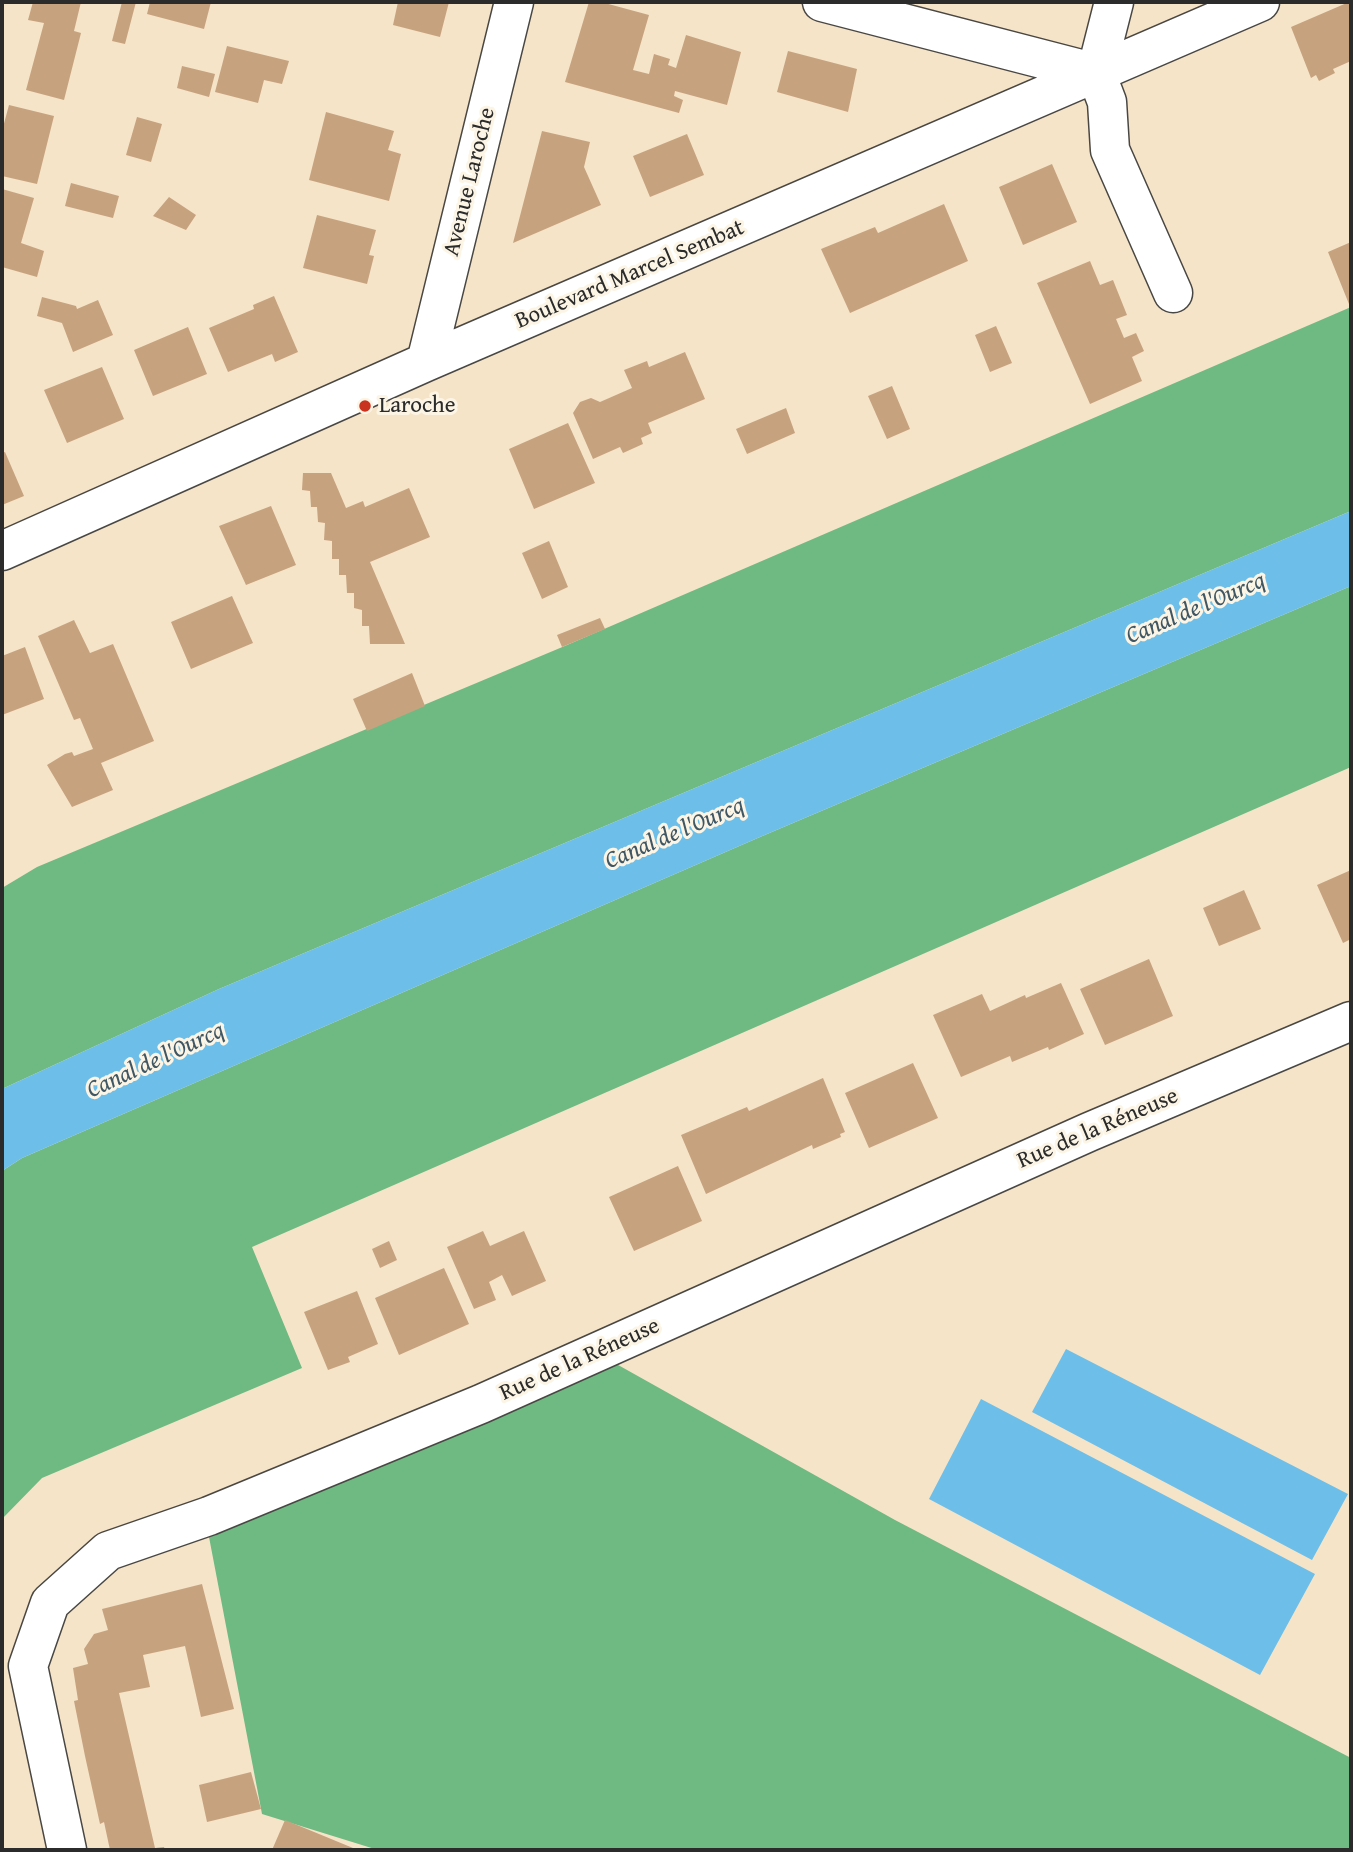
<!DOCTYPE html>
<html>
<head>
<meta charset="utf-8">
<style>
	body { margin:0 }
	#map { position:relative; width:1353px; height:1852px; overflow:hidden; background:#f5e4c8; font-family:"Gentium Book Plus",serif }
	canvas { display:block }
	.frame { position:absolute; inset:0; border:4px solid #2b2b2b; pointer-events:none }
</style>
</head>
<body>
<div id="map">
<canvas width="1353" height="1852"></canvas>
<div class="frame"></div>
</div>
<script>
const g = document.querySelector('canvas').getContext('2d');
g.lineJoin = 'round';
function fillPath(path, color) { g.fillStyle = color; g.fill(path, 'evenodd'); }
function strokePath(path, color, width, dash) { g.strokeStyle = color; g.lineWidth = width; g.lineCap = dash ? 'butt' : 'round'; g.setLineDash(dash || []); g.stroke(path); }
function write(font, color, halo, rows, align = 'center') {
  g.font = font + ' "Gentium Book Plus",serif'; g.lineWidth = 6; g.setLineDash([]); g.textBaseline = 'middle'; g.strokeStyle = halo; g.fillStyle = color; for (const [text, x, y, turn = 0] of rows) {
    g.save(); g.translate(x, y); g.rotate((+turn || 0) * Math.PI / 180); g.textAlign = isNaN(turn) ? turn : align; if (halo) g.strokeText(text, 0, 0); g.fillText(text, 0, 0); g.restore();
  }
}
fillPath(new Path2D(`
	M1351 307V511L219 989 2 1089V888L37 867 560 648Z
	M1351 586V767L252 1247 302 1368 42 1478 2 1519V1171L22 1158 760 837Z
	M611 1361 895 1520 1351 1758V1850H378L262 1814 209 1537Z`), '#6fba82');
fillPath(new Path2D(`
	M1351 511V586L760 837 22 1158 2 1171V1089L219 989Z
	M1066 1349 1348 1494 1312 1560 1032 1412Z
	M981 1399 1315 1574 1260 1675 929 1499Z`), '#6dbfe9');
fillPath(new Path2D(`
	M33 2H81L74 31 81 33 64 100 26 90 44 23 28 20Z
	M122 2H136L125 44 112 41Z
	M150 2H211L204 29 147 14Z
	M398 2H449L440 37 393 25Z
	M589 2H601L649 15 633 70 649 74 654 54 670 59 668 65 676 68 686 35 741 52 727 105 675 91 674 96 683 100 679 113 565 82Z
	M1349 2H1351V61L1333 69 1335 73 1319 81 1316 75 1311 78 1291 27Z
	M227 46 289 61 282 84 264 80 258 103 215 92Z
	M788 51 857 69 848 112 777 92Z
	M182 66 215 74 209 97 177 88Z
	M9 105 54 116 37 184 2 176V131Z
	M326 112 394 131 388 150 401 154 389 201 309 180Z
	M137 117 162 124 151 162 126 155Z
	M542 131 590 142 584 167 601 205 513 243Z
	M687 134 704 175 650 197 633 156Z
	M1052 164 1077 222 1023 245 999 187Z
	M71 183 119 196 113 218 65 206Z
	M2 189 34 198 21 243 44 251 37 277 2 267Z
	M169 197 196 215 186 230 153 216Z
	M944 204 968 261 850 313 821 249 875 227 878 233Z
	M317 215 376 230 369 255 374 256 367 284 303 268Z
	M1351 242V309L1328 252Z
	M1090 261 1100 285 1113 280 1127 315 1116 319 1124 338 1136 333 1144 351 1132 357 1142 381 1090 404 1037 283Z
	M274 296 298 352 275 362 272 354 228 372 209 328 254 309 253 305Z
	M42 297 76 306 77 309 98 300 113 335 73 352 62 323 37 316Z
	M996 326 1012 363 990 372 975 335Z
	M188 327 207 374 153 396 134 350Z
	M685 352 705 399 648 423 652 433 641 438 643 444 623 453 620 447 593 459 573 413 580 402 591 398 600 402 632 388 624 370 647 361 649 367Z
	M102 367 124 419 67 443 44 390Z
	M892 386 910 429 887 439 868 396Z
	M786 408 795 433 747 454 736 429Z
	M568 423 595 483 534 509 509 449Z
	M5 452 24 496 2 505V453Z
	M303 473H331L346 508 363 501 365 507 409 488 430 537 370 562 405 644H370L369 626H362V610L354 608V593H347L346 575H339V559H332V541L324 540 325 523 318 522 317 507H311L310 491 302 490Z
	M271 506 296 565 246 585 219 526Z
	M549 541 568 587 542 599 522 553Z
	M232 596 253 643 191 669 171 622Z
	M600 618 605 629 562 647 557 635Z
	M74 620 90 653 113 644 154 741 101 763 113 790 72 807 47 765 65 754 72 752 74 756 93 749 80 718 74 720 38 636Z
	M25 647 44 699 2 715V656Z
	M412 673 425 706 367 731 353 699Z
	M1351 870V939L1343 943 1317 885Z
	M1244 890 1261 929 1219 946 1203 908Z
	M1149 959 1173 1016 1105 1045 1080 989Z
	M1061 983 1084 1034 1049 1050 1048 1047 1012 1062 1010 1056 961 1077 933 1015 982 994 990 1011 1025 995 1026 998Z
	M913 1063 938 1118 869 1148 845 1093Z
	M823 1078 845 1132 840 1134 841 1137 813 1149 812 1145 706 1194 681 1135 747 1107 749 1111Z
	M678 1166 702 1221 634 1251 609 1197Z
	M483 1231 490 1246 524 1231 546 1281 512 1296 502 1275 489 1282 496 1300 474 1309 447 1247Z
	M389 1241 397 1260 380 1268 372 1249Z
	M444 1268 469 1324 399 1355 375 1298Z
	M357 1291 378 1344 348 1357 350 1362 328 1370 304 1312Z
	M202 1584 234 1709 201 1717 185 1646 143 1655 150 1687 119 1693 155 1848 164 1847 165 1850H110L104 1822 100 1824 85 1756 74 1701 78 1700 73 1668 88 1664 84 1649 94 1634 108 1630 102 1609Z
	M251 1772 261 1809 207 1822 199 1785Z
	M285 1820 353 1848 352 1850H272Z`), '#c7a27f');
const street = new Path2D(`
	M822 2 1096 73
	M1096 73 1107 102 1110 150 1173 293
	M1096 73 1114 2
	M426 362 514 2
	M2 551 426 362 1260 2
	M67 1850 28 1666 50 1603 108 1551 209 1516 481 1404 1089 1132 1351 1021`);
strokePath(street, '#494743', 41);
strokePath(street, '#fff', 38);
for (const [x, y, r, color] of [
	[365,406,7,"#c8321e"]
]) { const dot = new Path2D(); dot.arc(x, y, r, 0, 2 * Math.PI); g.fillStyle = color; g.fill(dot); strokePath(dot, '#fcf5e5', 2.5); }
write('23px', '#2b2b2b', '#fcf5e5', [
	["Avenue Laroche",470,182,-76],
	["Boulevard Marcel Sembat",630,275,-23],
	["Rue de la Réneuse",1098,1129,-23],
	["Rue de la Réneuse",580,1360,-24]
]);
write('23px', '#2b2b2b', '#fcf5e5', [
	["Laroche",379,406]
], 'left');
write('italic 24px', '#3f5764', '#fcf5e5', [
	["Canal de l'Ourcq",1196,609,-23],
	["Canal de l'Ourcq",675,834,-23],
	["Canal de l'Ourcq",156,1061,-25]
]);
</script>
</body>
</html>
